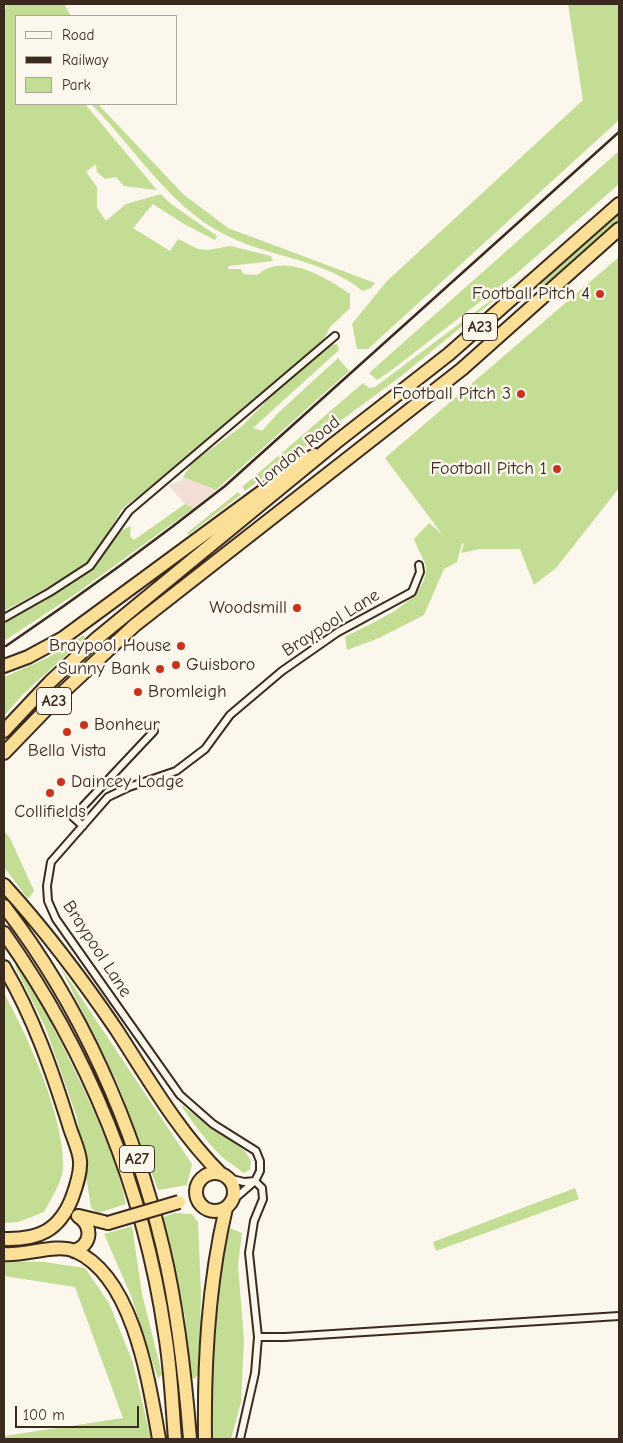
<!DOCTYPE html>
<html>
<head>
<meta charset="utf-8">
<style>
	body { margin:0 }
	#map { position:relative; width:623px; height:1443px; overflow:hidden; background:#fbf7ec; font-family:"Comic Neue",sans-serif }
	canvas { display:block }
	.frame { position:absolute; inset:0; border:5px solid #3b2a1e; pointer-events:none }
	.legend { position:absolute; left:15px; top:15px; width:162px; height:90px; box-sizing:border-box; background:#fbf7ec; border:1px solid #aea59a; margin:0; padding:6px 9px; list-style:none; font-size:15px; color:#3b2a1e }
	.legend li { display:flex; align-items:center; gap:10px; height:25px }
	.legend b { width:25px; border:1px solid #aea59a }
	.scale { position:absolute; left:15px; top:1406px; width:124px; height:22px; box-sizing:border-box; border:2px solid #3b2a1e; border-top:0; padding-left:6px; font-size:15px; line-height:18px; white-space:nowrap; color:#3b2a1e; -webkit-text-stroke:4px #fbf7ec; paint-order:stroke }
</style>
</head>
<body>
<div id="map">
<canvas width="623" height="1443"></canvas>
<div class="frame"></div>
<ul class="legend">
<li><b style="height:6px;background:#fbf7ec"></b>Road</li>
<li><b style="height:6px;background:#3b2a1e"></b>Railway</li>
<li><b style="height:14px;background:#c3dd94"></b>Park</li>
</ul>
<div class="scale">100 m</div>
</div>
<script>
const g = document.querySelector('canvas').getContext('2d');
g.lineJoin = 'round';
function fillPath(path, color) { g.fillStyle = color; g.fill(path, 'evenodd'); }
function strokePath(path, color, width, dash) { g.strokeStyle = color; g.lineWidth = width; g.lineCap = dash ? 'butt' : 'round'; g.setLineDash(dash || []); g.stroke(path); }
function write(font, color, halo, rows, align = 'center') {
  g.font = font + ' "Comic Neue",sans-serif'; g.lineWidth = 5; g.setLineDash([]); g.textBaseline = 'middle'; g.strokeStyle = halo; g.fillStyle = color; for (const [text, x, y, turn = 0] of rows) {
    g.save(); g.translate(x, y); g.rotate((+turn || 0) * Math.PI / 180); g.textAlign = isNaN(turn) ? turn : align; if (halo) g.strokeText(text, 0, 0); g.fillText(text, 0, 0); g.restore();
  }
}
fillPath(new Path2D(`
	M183 477 216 490 194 508 185 504 168 485 181 481Z`), '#f2ded4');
fillPath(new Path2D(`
	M7 4H64L71 16H16V104H85L157 190 124 186 116 177 105 179 97 172 96 164 86 172 97 187V208L106 221 126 204 161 194 171 204 217 236 215 240 184 224 153 204 133 228 170 251 178 239 198 249 208 250 230 246 271 256 273 261 228 266V269H241L243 274 257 275C284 251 327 278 350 294V308L330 327 322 343 182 462 122 509 99 548 87 564 71 575 4 611V14Z
	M568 4H619V120L368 349H357L352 324 386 282 583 100Z
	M91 104H98L183 194 228 228 375 283 371 288 363 291C321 257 266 258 220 232 167 203 133 146 91 104Z
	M619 151V184L516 274 389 372 377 380 369 373Z
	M619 214V220L539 291 536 288Z
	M619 257V488L556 568 534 585 520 549H480L461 553 464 544 462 543 457 562 444 569 424 615 379 638 347 650 345 637C372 622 427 603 426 567 426 563 416 546 414 539L429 523 442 534 385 458Z
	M531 270 400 377 245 491 242 487 363 383 369 388 375 387Z
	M337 344 339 350 253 428 262 431 277 414 338 358 349 371 216 490 183 477 192 463 242 426 275 392 329 345Z
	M238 492 241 495 188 535 187 533Z
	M185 504 194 508 77 593 4 641V623L41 603 95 566 115 538 122 530 131 526 130 536 134 540Z
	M84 635 85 638 23 694 4 716V677L47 658Z
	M4 831 10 838 34 891 28 899 4 867Z
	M19 963C41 1001 60 1040 79 1079 98 1120 117 1160 126 1204L98 1213 91 1208 77 1118 46 1029 15 966Z
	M60 966 192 1164 187 1185 158 1190 119 1087Z
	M4 993C28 1037 64 1116 63 1166 63 1181 51 1199 44 1212L18 1222 4 1223Z
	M180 1104 245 1151 251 1161 250 1170 243 1173C237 1166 228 1163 222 1157 206 1141 193 1123 180 1104Z
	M575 1188 579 1199 436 1251 433 1242Z
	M175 1213 192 1214 198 1222 201 1293 199 1375 193 1379 190 1370 185 1316 163 1217Z
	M132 1226 142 1294 162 1374 158 1379 131 1296 104 1234Z
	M227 1227 242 1233 238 1265 244 1340 241 1402 231 1439H212C212 1368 216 1298 227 1227Z
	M4 1261 44 1262 85 1268 109 1303 133 1363 151 1439H4V1436L123 1418 75 1287 4 1276Z`), '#c3dd94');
const street = new Path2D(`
	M4 618 50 592 90 566 129 511 335 336
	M83 826 73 817 154 731
	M228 1178 244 1182 255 1181
	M232 1201 255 1181 260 1171V1161L256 1151 213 1124 180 1095 56 919 48 901 47 886 51 862 108 797 129 787 176 771 205 749 230 715 282 671 338 632 412 592 420 572 419 565
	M258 1337H285L619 1316
	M240 1439 255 1373 258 1337 249 1253 254 1221 263 1199 262 1188 255 1181`);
const highway = new Path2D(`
	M4 666 28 657 63 638 301 463 315 455
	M4 731 50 682 95 640 335 443 449 354 619 204
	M4 753 62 693 135 625 462 369 619 229
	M4 885C45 930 82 979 116 1029 149 1080 178 1131 221 1174
	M4 906C81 1006 134 1126 163 1248 178 1311 185 1375 190 1439
	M4 933C88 1052 144 1189 165 1334 171 1369 172 1404 175 1439
	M4 967C33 1016 52 1070 69 1125 72 1136 79 1149 80 1161 81 1173 76 1187 72 1198 59 1231 38 1240 4 1239
	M196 1192a19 19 0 1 1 38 0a19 19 0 1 1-38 0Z
	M79 1216 108 1223
	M74 1251C92 1245 93 1226 78 1216
	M4 1254C25 1256 56 1243 75 1251 134 1277 149 1383 159 1439
	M205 1439C204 1361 208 1284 226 1208`);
strokePath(street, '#3b2a1e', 10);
strokePath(highway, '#3b2a1e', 16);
strokePath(street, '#fbf7ec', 6);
strokePath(highway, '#fbdf96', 12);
strokePath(new Path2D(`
	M6 646C81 595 154 542 225 486L619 132`), '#3b2a1e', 2.5);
const highwayBridge = new Path2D(`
	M108 1223 179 1202`);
strokePath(highwayBridge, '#3b2a1e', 16, []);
strokePath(highwayBridge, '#fbdf96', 12);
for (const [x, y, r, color] of [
	[600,294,5,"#c8321e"],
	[521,394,5,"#c8321e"],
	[557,469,5,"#c8321e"],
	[297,608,5,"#c8321e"],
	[181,646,5,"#c8321e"],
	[176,665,5,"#c8321e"],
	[160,669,5,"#c8321e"],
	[138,692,5,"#c8321e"],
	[84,725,5,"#c8321e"],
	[67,732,5,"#c8321e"],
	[61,782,5,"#c8321e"],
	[50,793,5,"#c8321e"]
]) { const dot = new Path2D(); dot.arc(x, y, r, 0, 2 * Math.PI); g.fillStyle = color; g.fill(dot); strokePath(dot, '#fbf7ec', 2); }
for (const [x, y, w] of [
	[480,327,35],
	[54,701,35],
	[137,1159,35]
]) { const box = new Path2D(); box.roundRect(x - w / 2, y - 13.5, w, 27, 4); g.fillStyle = '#fbf7ec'; g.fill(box); strokePath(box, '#3b2a1e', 1); }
write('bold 16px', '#3b2a1e', null, [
	["A23",480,327],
	["A23",54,701],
	["A27",137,1159]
]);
write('18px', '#3b2a1e', '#fbf7ec', [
	["Football Pitch 4",590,294],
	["Football Pitch 3",511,394],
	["Football Pitch 1",547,469],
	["Woodsmill",287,608],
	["Braypool House",171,646],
	["Guisboro",186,665,"left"],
	["Sunny Bank",150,669],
	["Bromleigh",148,692,"left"],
	["Bonheur",94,725,"left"],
	["Bella Vista",67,751,"center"],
	["Daincey Lodge",71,782,"left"],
	["Collifields",50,812,"center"]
], 'right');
write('18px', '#3b2a1e', '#fbf7ec', [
	["London Road",298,452,-39],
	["Braypool Lane",331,623,-32],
	["Braypool Lane",97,949,57]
]);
</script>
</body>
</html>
